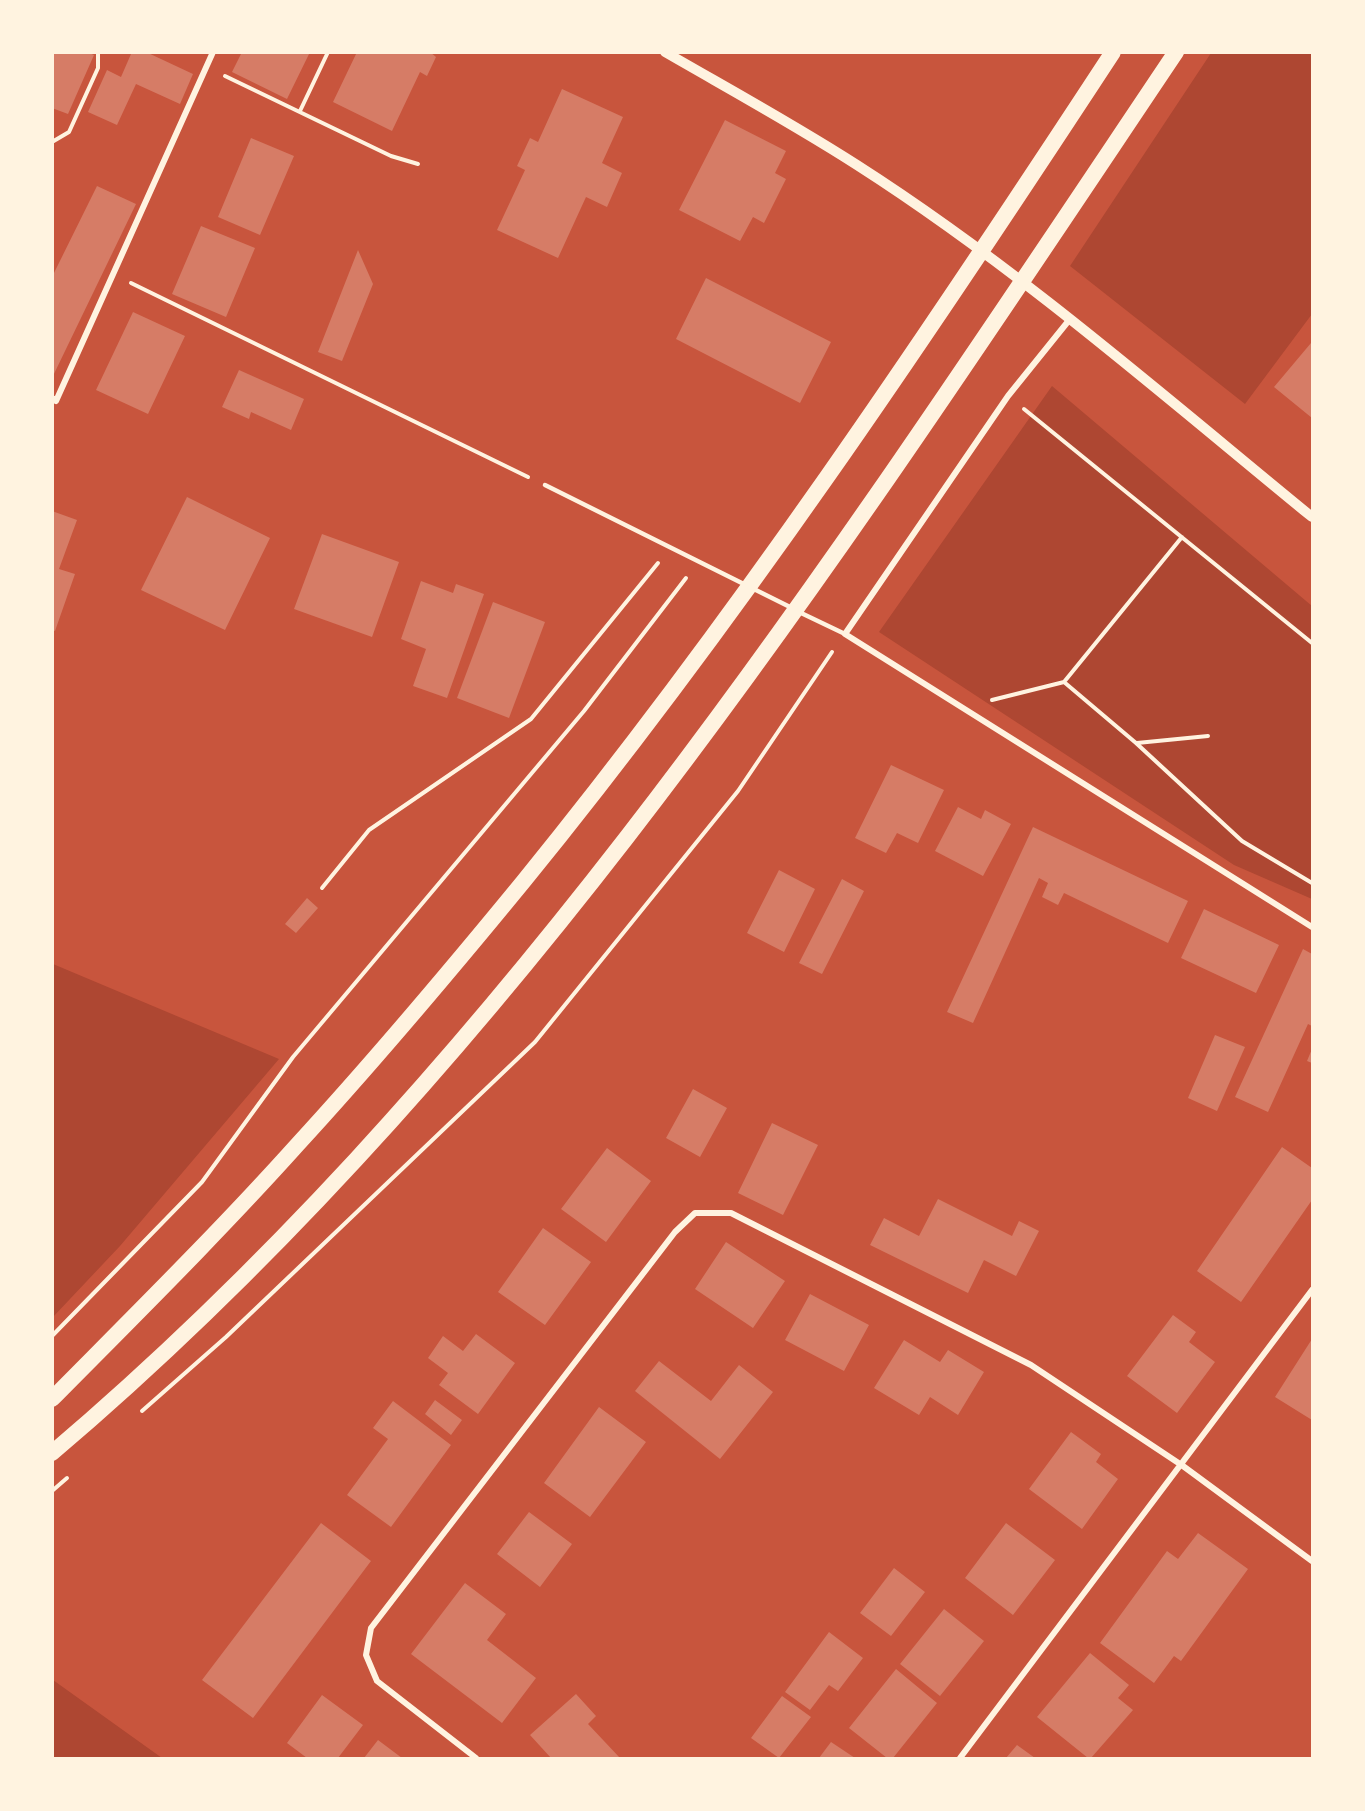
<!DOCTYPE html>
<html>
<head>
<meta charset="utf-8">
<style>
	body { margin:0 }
	#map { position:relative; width:1365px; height:1811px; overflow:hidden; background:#c8553d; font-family:"PT Sans Narrow",sans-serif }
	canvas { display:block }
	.frame { position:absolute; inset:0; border:54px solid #fff3e0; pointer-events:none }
</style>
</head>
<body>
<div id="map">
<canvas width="1365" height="1811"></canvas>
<div class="frame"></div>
</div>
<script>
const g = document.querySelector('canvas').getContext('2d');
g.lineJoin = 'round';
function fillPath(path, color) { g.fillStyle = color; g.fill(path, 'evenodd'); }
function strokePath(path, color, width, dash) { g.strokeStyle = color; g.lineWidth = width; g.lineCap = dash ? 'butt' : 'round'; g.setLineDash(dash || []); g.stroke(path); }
fillPath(new Path2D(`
	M1211 53H1312V314L1245 404 1070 266Z
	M1052 386 1312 606V899L1234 865 879 632Z
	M53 964 279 1059 120 1246 53 1317Z
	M52 1680H53L162 1758H53Z`), '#ae4732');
fillPath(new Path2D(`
	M52 52H87L94 55 68 114 52 108Z
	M127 52H146L193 74 180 104 136 84 117 125 88 112 107 70 121 77 131 54Z
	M242 52H310L287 99 232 72Z
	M357 52H430L436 57 427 76 420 72 392 131 333 102Z
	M562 89 623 117 602 163 622 173 607 207 586 197 558 258 497 230 525 170 517 166 530 138 538 142Z
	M725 120 786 151 775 173 786 179 764 223 753 217 740 241 679 210Z
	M251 138 294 156 260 235 218 217Z
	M97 186 136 204 52 378V277Z
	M201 226 255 248 226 317 172 294Z
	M358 250 373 284 342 361 318 352Z
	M706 278 831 342 800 403 676 339Z
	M133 312 185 336 148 414 96 390Z
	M1311 343 1312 344V418L1274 387Z
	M239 370 304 399 291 430 251 412 249 419 222 407Z
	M187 497 270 538 225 630 141 590Z
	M52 511 77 520 59 569 75 574 55 631 52 630Z
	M322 534 399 562 372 637 294 609Z
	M421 581 453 593 456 584 484 594 447 698 413 686 426 649 401 639Z
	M493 602 545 622 509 718 457 698Z
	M891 765 944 790 918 843 897 833 886 853 855 838Z
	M958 807 981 819 985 810 1011 824 983 876 935 851Z
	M1033 827 1188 901 1168 943 1064 893 1058 905 1042 897 1048 883 1039 878 973 1023 947 1012Z
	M779 870 815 889 784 952 747 933Z
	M842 879 864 891 822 974 799 963Z
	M307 898 318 908 296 933 285 924Z
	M1204 909 1279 945 1256 993 1181 958Z
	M1303 949 1312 954V1026L1308 1024 1268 1112 1235 1097Z
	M1215 1035 1245 1047 1217 1111 1188 1098Z
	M1312 1049V1063L1307 1061Z
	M693 1089 727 1108 700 1157 666 1138Z
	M772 1123 818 1145 783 1215 738 1193Z
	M1282 1147 1312 1168V1200L1241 1302 1197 1271Z
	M607 1148 651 1181 606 1242 561 1209Z
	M938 1199 1012 1236 1019 1221 1039 1231 1016 1276 984 1260 968 1293 870 1245 884 1218 919 1236Z
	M543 1228 591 1262 545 1325 498 1292Z
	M726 1242 785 1281 753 1328 695 1289Z
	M810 1294 869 1325 844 1371 785 1340Z
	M1173 1315 1196 1332 1189 1342 1215 1362 1177 1413 1127 1376Z
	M476 1334 515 1363 478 1414 439 1385 448 1373 428 1358 443 1336 463 1351Z
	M1312 1339V1420L1275 1397Z
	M904 1340 940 1362 948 1350 984 1372 958 1415 930 1397 919 1415 874 1388Z
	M659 1361 711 1401 739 1365 773 1392 720 1459 635 1391Z
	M435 1400 462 1420 451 1435 425 1414Z
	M393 1401 451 1445 391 1527 347 1495 388 1439 373 1428Z
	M599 1407 646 1442 590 1517 544 1483Z
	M1071 1432 1101 1454 1096 1462 1118 1479 1082 1529 1029 1489Z
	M529 1512 572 1544 540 1587 497 1554Z
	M321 1523 371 1561 253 1718 202 1680Z
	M1006 1523 1055 1560 1013 1615 965 1578Z
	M1198 1533 1248 1569 1181 1661 1174 1656 1154 1683 1100 1643 1167 1551 1178 1559Z
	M894 1568 925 1592 891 1636 860 1613Z
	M465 1583 506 1614 487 1640 536 1678 502 1723 411 1654Z
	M944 1609 984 1641 940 1696 900 1664Z
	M829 1632 863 1658 838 1691 829 1685 810 1710 785 1692Z
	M1090 1653 1129 1685 1118 1698 1133 1710 1091 1758H1088L1037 1717Z
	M896 1669 937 1703 893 1758H887L849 1728Z
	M576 1694 596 1716 588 1724 620 1758H551L530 1735Z
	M322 1695 363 1725 338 1758H307L287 1743Z
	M782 1696 811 1717 779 1758 751 1738Z
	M378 1740 402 1758H364Z
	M831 1742 855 1758H819Z
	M1017 1745 1035 1758H1006Z`), '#d67c66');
strokePath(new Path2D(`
	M225 76 391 156 418 164
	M300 111 328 52
	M52 142 69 132 98 68V52
	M131 283 528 477
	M1024 409 1312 643
	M1064 682 1182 537
	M992 700 1064 682 1136 743 1242 841 1312 883
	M1137 743 1208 736
	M322 888 369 830 531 719 658 563
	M52 1336 202 1182 293 1057 584 711 686 578
	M142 1411 226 1337 535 1042 738 791 832 652
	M52 1491 67 1478`), '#fff3e0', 4);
strokePath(new Path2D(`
	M545 485 792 608
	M799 612 845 634`), '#fff3e0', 4.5);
strokePath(new Path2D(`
	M1070 319 1008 396 845 634 1312 927
	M52 398 56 401 213 52
	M476 1758 377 1681 366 1655 371 1628 675 1232 695 1213H731L1031 1365 1183 1466 1312 1561
	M960 1758 1312 1290`), '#fff3e0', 6);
strokePath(new Path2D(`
	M665 52C729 89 795 125 857 165 1018 268 1164 396 1312 517`), '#fff3e0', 10);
strokePath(new Path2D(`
	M52 1399C135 1315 219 1232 298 1144 376 1059 450 971 523 882 737 619 927 336 1113 52
	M52 1453C512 1062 843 548 1176 52`), '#fff3e0', 16);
</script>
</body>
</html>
